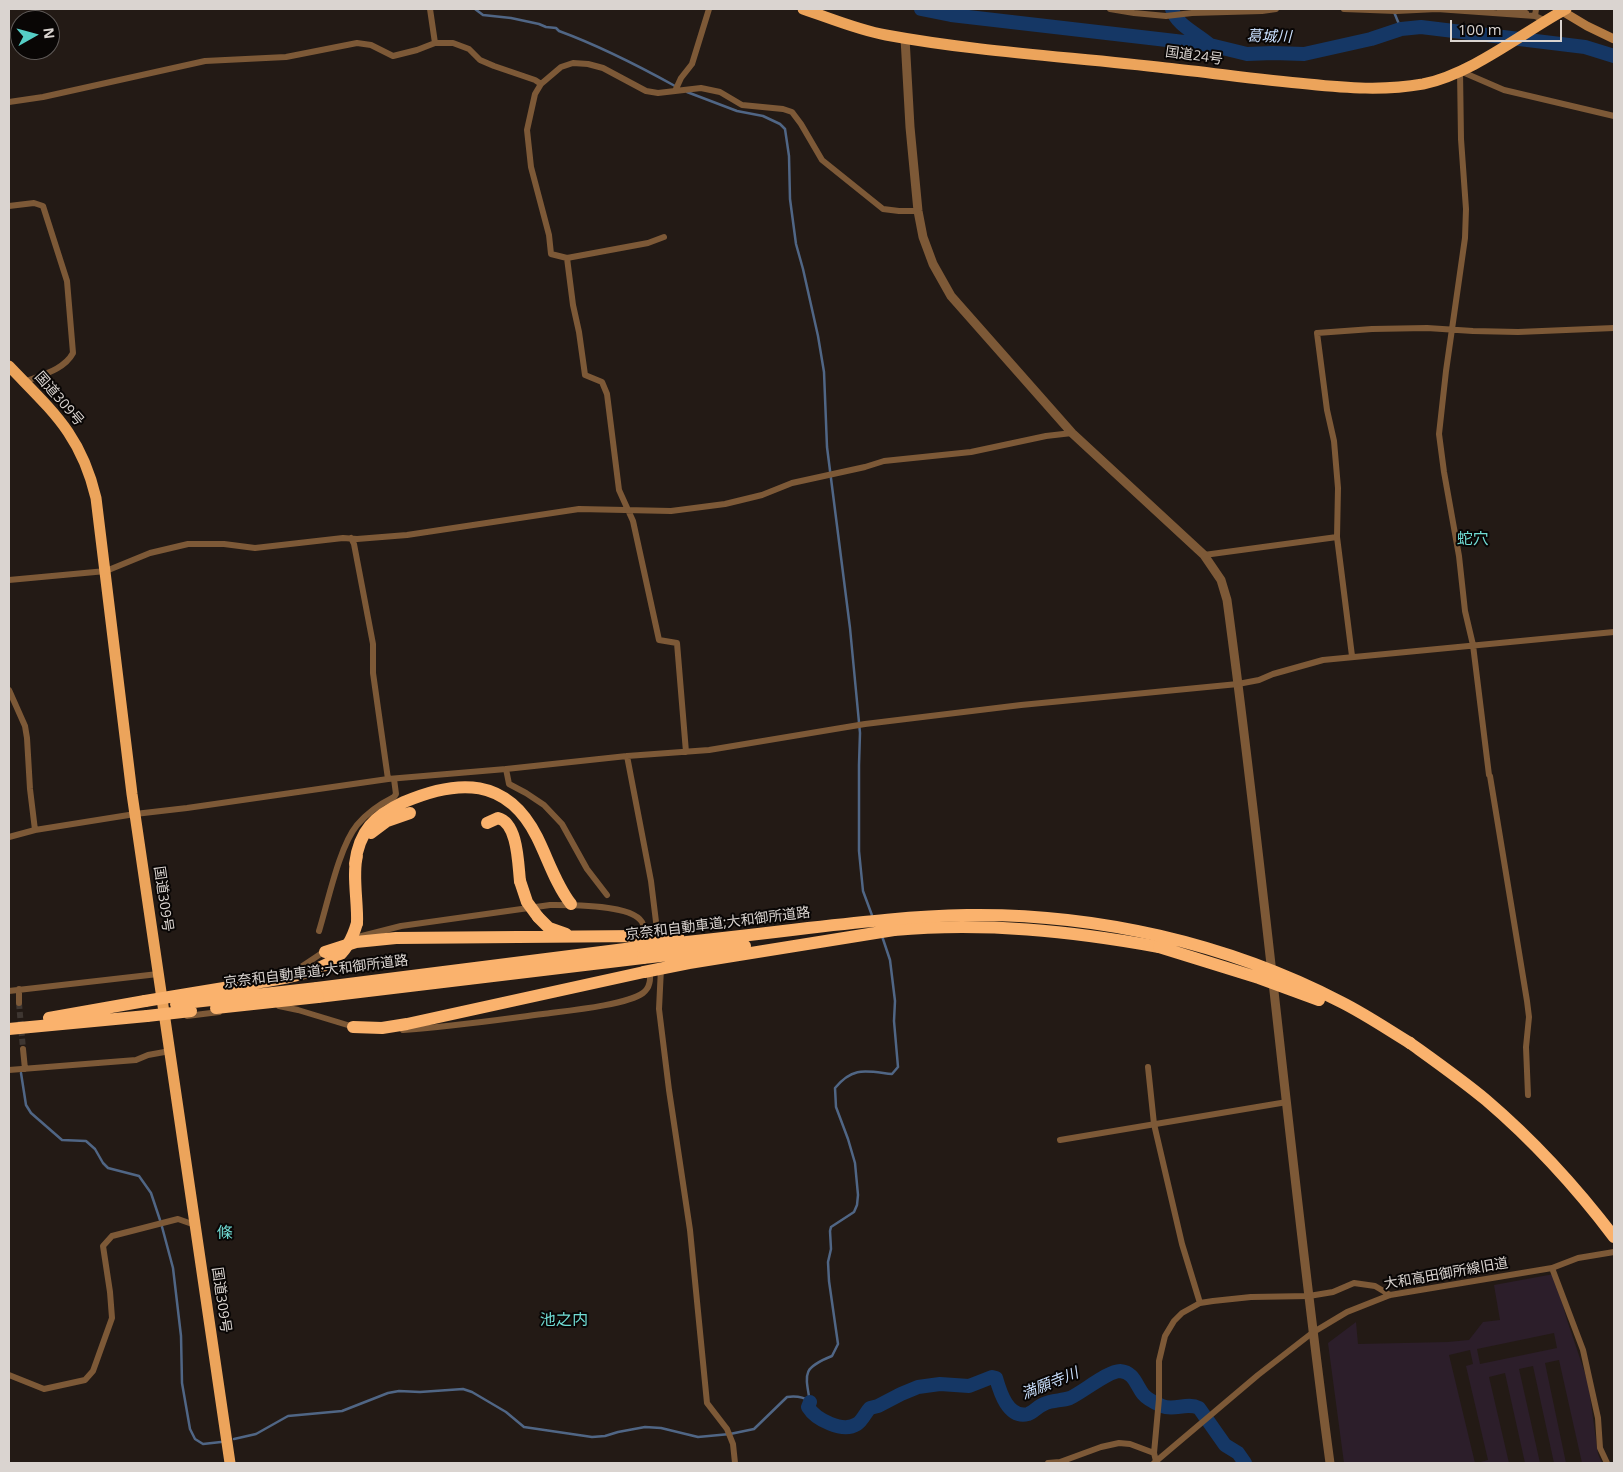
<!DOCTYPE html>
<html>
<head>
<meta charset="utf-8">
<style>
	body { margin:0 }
	#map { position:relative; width:1623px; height:1472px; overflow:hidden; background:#231a15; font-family:"Open Sans",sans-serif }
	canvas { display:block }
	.frame { position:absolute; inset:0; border:10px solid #dad4d0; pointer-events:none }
	.north { position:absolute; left:10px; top:10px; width:50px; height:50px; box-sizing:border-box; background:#090605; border:1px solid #5d5856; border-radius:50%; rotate:83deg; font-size:14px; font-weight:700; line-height:20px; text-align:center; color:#dad4d0 }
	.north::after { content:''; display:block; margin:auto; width:18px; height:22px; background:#55cec6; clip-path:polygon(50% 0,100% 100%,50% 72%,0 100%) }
	.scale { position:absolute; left:1450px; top:20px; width:112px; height:22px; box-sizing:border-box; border:2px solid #dad4d0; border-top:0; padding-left:6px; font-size:15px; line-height:18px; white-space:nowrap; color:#dad4d0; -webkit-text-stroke:4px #090605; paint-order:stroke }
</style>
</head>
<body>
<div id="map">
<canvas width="1623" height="1472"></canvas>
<div class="frame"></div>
<div class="north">N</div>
<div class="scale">100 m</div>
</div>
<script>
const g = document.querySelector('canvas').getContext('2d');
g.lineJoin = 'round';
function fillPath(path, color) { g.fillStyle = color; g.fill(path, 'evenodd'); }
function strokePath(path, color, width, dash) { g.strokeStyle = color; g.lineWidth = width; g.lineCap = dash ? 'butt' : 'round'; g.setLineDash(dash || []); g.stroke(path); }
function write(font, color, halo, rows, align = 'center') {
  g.font = font + ' "Open Sans","Noto Sans JP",sans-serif'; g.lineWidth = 4; g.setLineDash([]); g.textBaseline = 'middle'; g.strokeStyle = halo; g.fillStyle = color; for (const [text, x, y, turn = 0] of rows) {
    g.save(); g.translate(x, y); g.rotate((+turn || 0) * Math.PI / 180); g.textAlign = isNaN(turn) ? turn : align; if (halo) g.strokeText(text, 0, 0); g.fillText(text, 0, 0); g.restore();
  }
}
fillPath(new Path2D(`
	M1554 1274 1567 1320 1588 1382 1598 1454 1602 1463H1582L1559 1360 1545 1363 1566 1463H1554L1533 1366 1519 1369 1540 1463H1525L1505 1373 1489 1377 1509 1463H1477L1488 1460 1466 1366 1473 1364 1470 1350 1449 1355 1475 1463H1344L1328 1343 1356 1322 1358 1344 1448 1342 1469 1340 1483 1322 1500 1320 1494 1285ZM1554 1333 1557 1348 1480 1364 1477 1349Z`), '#2c1e2a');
strokePath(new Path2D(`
	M475 9 483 15 511 18 539 24 546 27 556 28 559 31C600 46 637 65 675 86
	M1394 12 1401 29
	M687 92 737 111 763 116 780 124 785 129 789 156 790 199 796 244 803 269 818 336 824 372 827 447 850 628 860 733 859 765V851L863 891 873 918
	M21 1073 26 1105 31 1113 62 1140 86 1141 95 1149 103 1163 108 1168 139 1176 151 1193 161 1223 173 1268 181 1336 182 1383 190 1429 195 1439 203 1444 221 1442
	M810 1402C805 1373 802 1368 832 1356L838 1344 829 1281 828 1262 831 1249 830 1231 831 1227 854 1212 857 1205 858 1195 855 1163 848 1139 836 1107 835 1088C853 1066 866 1071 892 1074L898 1067 894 1021 895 1001 890 960 882 936
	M234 1439 256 1434 288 1416 342 1411 388 1393 399 1391 420 1392 463 1389 472 1392 506 1412 524 1427 592 1437 605 1436 618 1432 645 1427 661 1428 698 1437 730 1434 754 1429 787 1397C795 1396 802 1396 809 1401`), '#506685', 2.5);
strokePath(new Path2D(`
	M921 9 951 15 1210 45 1247 54 1273 53 1304 54 1371 39 1401 29 1421 27 1585 47 1614 56
	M1172 9C1176 25 1198 34 1210 45
	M810 1402 808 1407C816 1420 843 1433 857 1424 863 1420 865 1413 870 1408L878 1406 901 1394 918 1387 940 1384 969 1386 992 1377 996 1378C1000 1392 1008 1419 1028 1414 1034 1412 1038 1406 1044 1404 1052 1400 1061 1401 1070 1398 1083 1392 1108 1371 1120 1371 1134 1372 1136 1385 1143 1394 1147 1399 1155 1403 1162 1406 1174 1411 1187 1402 1199 1408L1225 1445 1238 1453 1245 1463`), '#153765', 14);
strokePath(new Path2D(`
	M19 1003 23 1049`), '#3e3631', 6, [6, 3]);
strokePath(new Path2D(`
	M430 9 435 43
	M1110 9 1134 13 1166 16 1192 13 1262 11 1276 9
	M1344 9 1396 11 1437 9 1535 16 1544 20
	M1500 9 1522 11 1526 13
	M1535 16 1536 9
	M675 91 681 78 692 64 709 9
	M9 102 43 97 205 61 286 57 357 43 371 45 393 56 417 50 435 43H453L469 49 480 60 494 66 535 80 541 84
	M9 206 34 203 43 206 67 281 73 353C64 370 41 375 24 382
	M664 237 648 243 567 258 551 254 549 235 531 167 527 130 535 94 541 84 561 67 573 63 588 64 603 68 646 91 658 93 701 88 720 92 742 105 783 109 792 112 801 124 822 160 883 209 899 211H918
	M567 258 573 305 579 332 585 375 602 382 607 394 619 490 633 521 659 640 677 643 686 752
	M351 538 354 544 373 644V673L388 779
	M1204 555 1337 537
	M9 580 106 571 150 553 188 544H224L255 548 343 538 357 539 407 535 579 509 671 511 725 504 762 495 792 483 865 467 884 461 971 452 1046 436 1072 433
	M1352 656 1337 537 1338 488 1334 441 1327 410 1317 333 1372 329 1427 328 1473 331 1518 332 1614 328
	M9 690 25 726 27 738 30 789 35 830
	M627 756 651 881 658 938
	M506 769 509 784 526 793 544 805 562 824 587 869 607 895
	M9 837 35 830 135 814 187 808 388 779 506 769 627 756 709 750 865 724 1021 705 1238 684 1259 680 1273 674 1323 660 1614 632
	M319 931C328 902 339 847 357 825 367 813 380 804 394 797L396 794 394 779
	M354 938 401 926 550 905C569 905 631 904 642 922 644 926 645 932 645 937
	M661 968 659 1009 669 1090 690 1230 707 1403 727 1429 733 1444 735 1463
	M292 973 325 951
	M19 989V1003
	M9 991 158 974
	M279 1006 298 1010 354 1027
	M187 1016 219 1012
	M403 1030C450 1027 497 1020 543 1014 565 1011 627 1005 643 993 651 987 651 978 649 969
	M23 1049 25 1069
	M1148 1067 1154 1124 1182 1244 1200 1303
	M9 1070 136 1060 148 1055 170 1051
	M1528 1095 1526 1047 1529 1017 1527 1001 1490 776 1489 775 1473 645 1465 611 1459 556 1444 472 1439 434 1446 371 1465 238 1466 209 1461 139 1460 71 1504 90 1614 116
	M1060 1140 1287 1102
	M1552 1268 1583 1350 1598 1418 1600 1448 1607 1463
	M9 1375 44 1389 85 1380 93 1371 112 1318 110 1292 103 1246 112 1236 178 1219 195 1225
	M1156 1461 1154 1453 1159 1399V1361L1165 1336 1174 1321 1182 1313 1200 1303 1213 1301 1251 1297 1309 1296 1333 1292 1354 1283 1375 1286 1390 1295
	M1048 1463 1060 1462 1101 1447 1119 1443 1130 1444 1154 1453
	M1154 1463 1258 1375 1312 1333 1347 1312 1390 1295 1552 1268 1578 1258 1614 1252`), '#7d5937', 6);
strokePath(new Path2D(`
	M905 38 910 127 918 211 923 237 933 264 951 296 1072 433 1204 555 1221 580 1227 600C1266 887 1291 1176 1330 1463`), '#7d5937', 9);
strokePath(new Path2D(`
	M1562 11 1587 26 1614 39`), '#b47b42', 9);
strokePath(new Path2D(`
	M803 9C830 18 858 30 886 35 978 52 1073 57 1166 68 1214 73 1260 80 1308 84 1347 88 1384 91 1423 84 1472 74 1522 33 1566 9
	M9 366C52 411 81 434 96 498L132 794 230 1463`), '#eca45b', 11);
strokePath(new Path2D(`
	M487 823 498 818C518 823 518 864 520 881
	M371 833 387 821 410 813
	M357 856C352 874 358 903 357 923
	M355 864C359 831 374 816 404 802 458 779 507 777 537 837 548 859 556 885 571 904
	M538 917 549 928 566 934
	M894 930C984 922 1071 931 1159 947
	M325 952 356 942 396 938 640 936
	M317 988 641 947
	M318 997 643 958
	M49 1018 145 1001
	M353 1027 382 1028 407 1024 644 972
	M9 1029 147 1016
	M1410 1043C1435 1061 1462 1080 1486 1100 1534 1141 1576 1187 1614 1237`), '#fab26d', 12);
strokePath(new Path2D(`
	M520 881 527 902 538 917
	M640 936H678
	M641 947C697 941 752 935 808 928 861 922 914 916 967 915 1095 913 1227 943 1341 1002 1365 1014 1387 1029 1410 1043
	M1159 947 1259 978 1319 1000
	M643 958 745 946
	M644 972 689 963 894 930
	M145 1001C175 996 206 991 236 986 266 981 310 977 335 959 347 950 353 937 357 923
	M176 1004 317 988
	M216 1008 318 997
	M147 1016 191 1011`), '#fab26d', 12);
write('14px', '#dad4d0', '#090605', [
	["国道24号",1194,56,8],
	["国道309号",59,399,49],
	["国道309号",163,899,82],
	["京奈和自動車道;大和御所道路",718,924,-7],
	["京奈和自動車道;大和御所道路",316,972,-7],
	["大和高田御所線旧道",1446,1274,-10],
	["国道309号",221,1300,82]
]);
write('italic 15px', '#c9dffd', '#090605', [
	["葛城川",1269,37,1],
	["満願寺川",1050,1384,-22]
]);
write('16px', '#70dbd3', '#090605', [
	["蛇穴",1473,539],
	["條",225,1233],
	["池之内",564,1320]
]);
</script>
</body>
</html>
